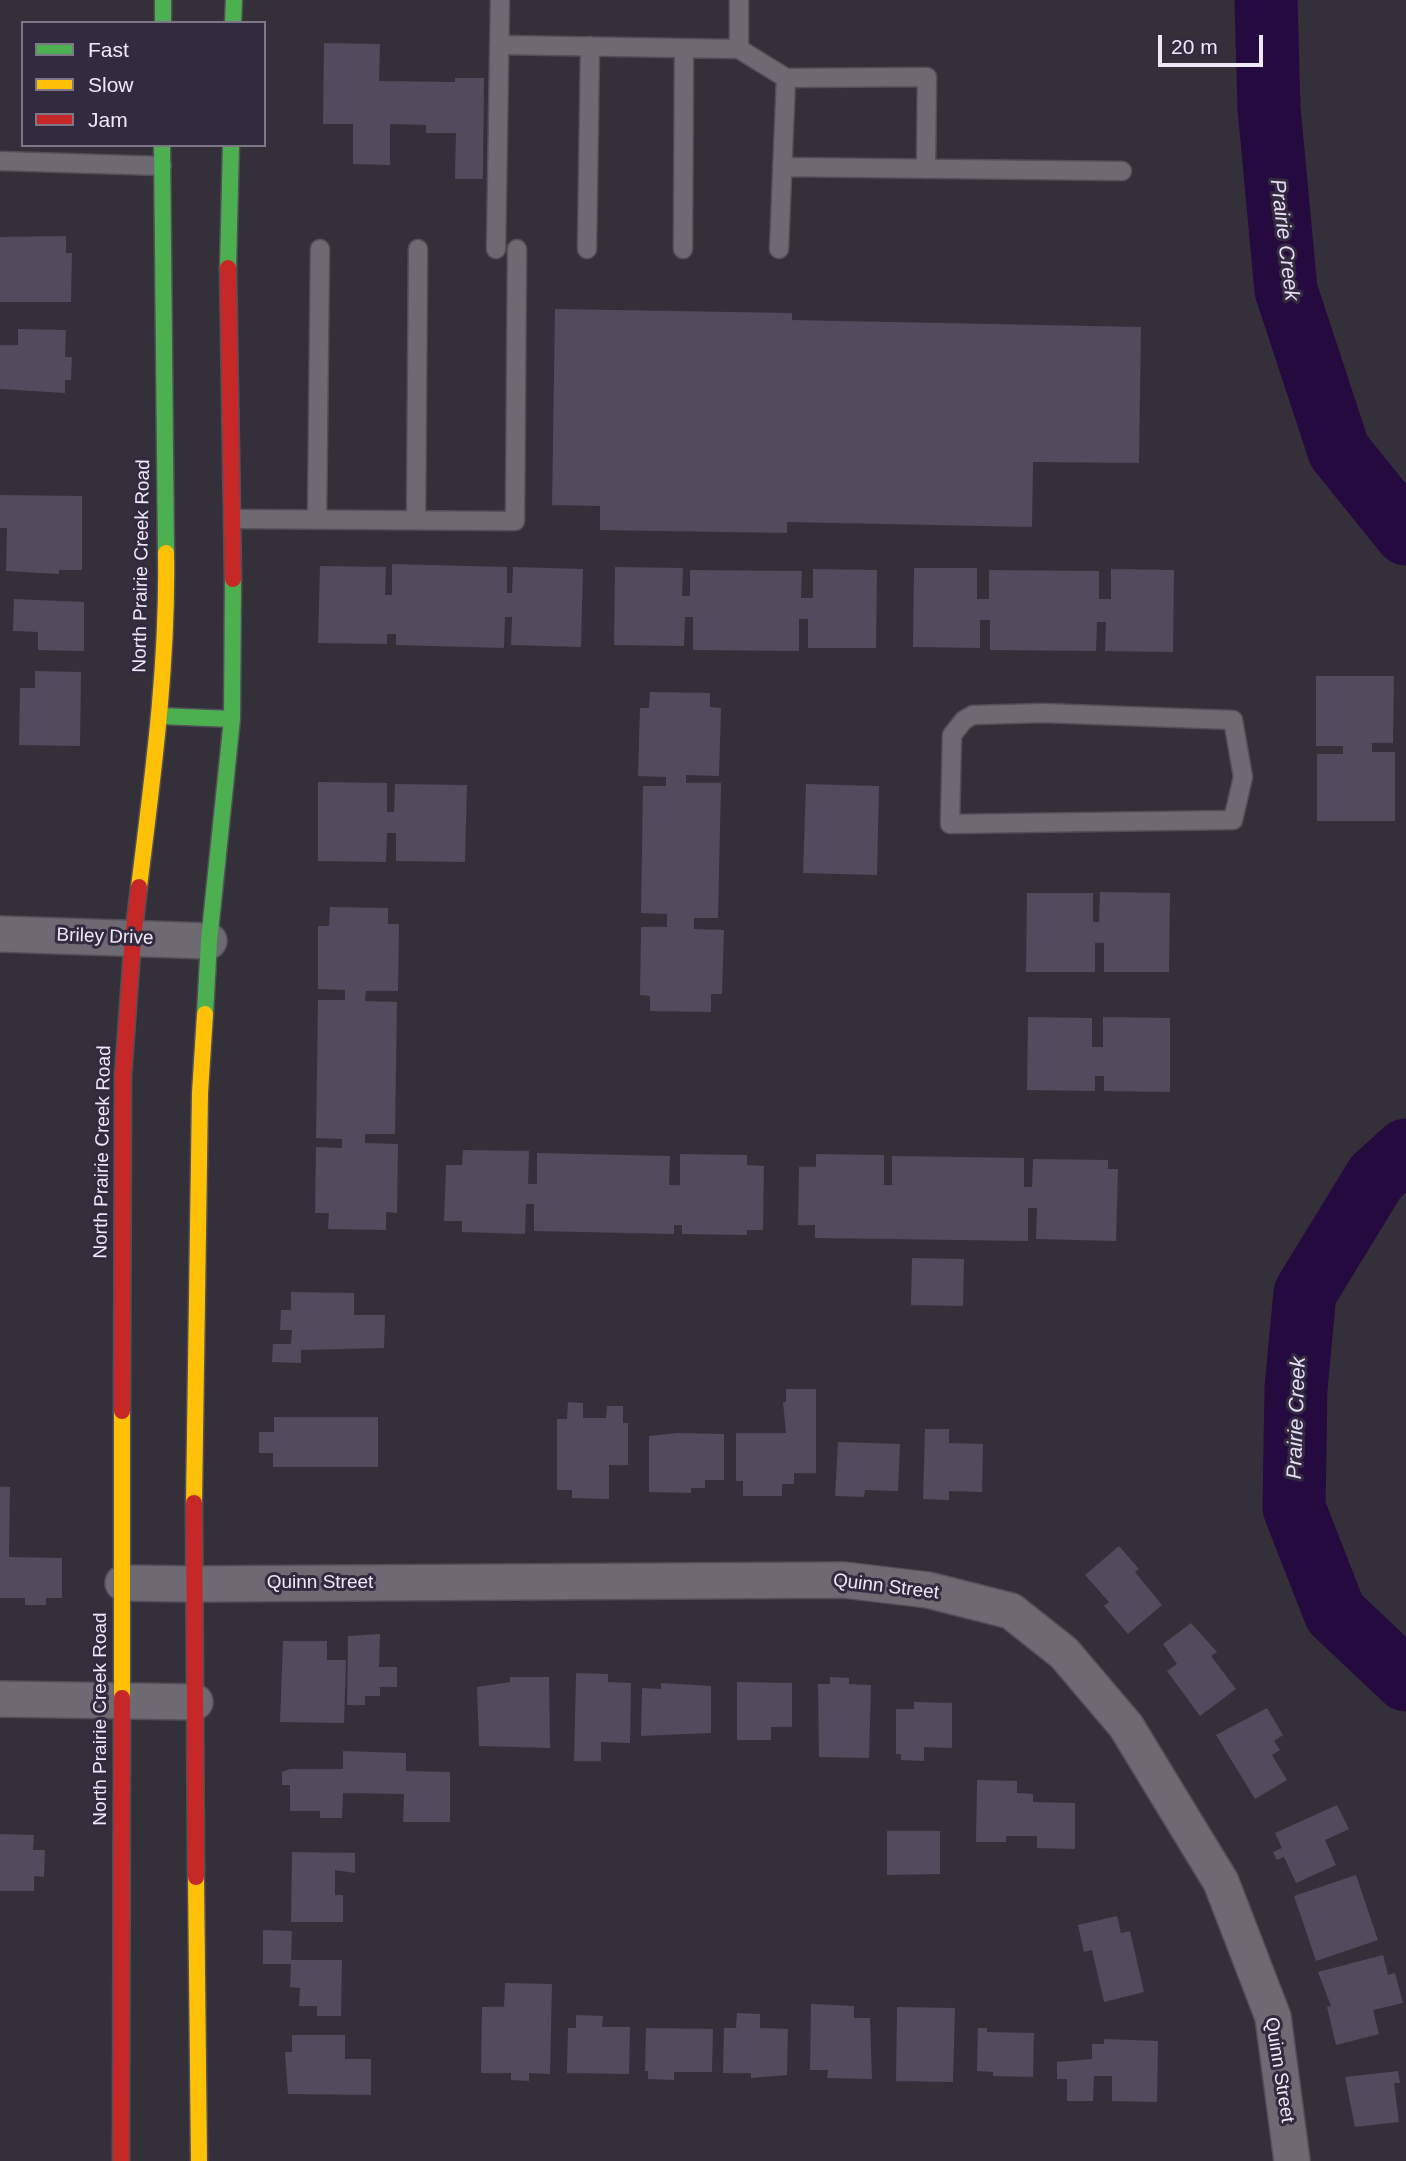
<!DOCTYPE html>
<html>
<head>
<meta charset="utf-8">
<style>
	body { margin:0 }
	#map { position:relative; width:1406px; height:2161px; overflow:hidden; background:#33303a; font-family:Arial,sans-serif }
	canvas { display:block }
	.legend { position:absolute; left:21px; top:21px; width:245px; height:126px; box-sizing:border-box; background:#322b3f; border:2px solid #7d7788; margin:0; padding:9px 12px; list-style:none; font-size:21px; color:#ede9f6 }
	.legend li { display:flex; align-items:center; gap:14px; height:35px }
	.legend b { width:35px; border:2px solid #7d7788 }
	.scale { position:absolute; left:1158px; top:35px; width:105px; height:32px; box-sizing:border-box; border:4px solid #ede9f6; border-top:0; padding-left:9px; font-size:21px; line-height:24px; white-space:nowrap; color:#ede9f6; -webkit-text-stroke:5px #322b3f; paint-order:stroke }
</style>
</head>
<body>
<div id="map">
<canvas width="1406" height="2161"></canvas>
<ul class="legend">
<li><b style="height:9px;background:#4caf50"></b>Fast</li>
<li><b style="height:9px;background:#ffc107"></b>Slow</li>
<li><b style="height:9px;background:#c62828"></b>Jam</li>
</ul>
<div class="scale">20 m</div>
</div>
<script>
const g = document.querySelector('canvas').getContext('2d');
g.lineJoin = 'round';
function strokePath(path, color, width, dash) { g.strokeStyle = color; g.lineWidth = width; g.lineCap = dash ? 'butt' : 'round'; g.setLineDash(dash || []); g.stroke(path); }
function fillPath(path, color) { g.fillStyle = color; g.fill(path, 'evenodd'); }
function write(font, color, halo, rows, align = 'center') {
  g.font = font + ' Arial,sans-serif'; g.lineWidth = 6; g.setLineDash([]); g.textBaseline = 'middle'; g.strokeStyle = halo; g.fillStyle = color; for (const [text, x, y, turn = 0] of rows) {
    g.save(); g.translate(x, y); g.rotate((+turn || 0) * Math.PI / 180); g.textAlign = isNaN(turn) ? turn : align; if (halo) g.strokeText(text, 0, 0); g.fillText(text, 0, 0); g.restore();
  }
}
strokePath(new Path2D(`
	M1266 0 1269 108 1286 290 1339 451 1406 534
	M1406 1150 1376 1177 1305 1293 1296 1388 1294 1508 1335 1613 1406 1680`), '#240a3e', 63);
fillPath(new Path2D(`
	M324 43 380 44 379 81 455 82V78H484L483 179H455L456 133H426V125L390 124V165L353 164V124H323Z
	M66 236V253H72L71 302H0V237Z
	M555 309 792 313V320L1141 327 1139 463 1033 462 1032 527 787 522V533L600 530V506L552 505Z
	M18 329 66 330 65 357H72L71 380H65V393L0 389V345H18Z
	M0 495 82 496V570H59V574L6 571 7 528H0Z
	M392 564 507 567V593H512L513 567 583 569 581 647 511 645 512 617H505L504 648 396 645V634H387V644L318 643 320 566 386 567 385 595H392Z
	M615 567 683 568 682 596H690V570L802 571 801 598H813V569L877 570 876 648H808V619H799V651L693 650V617H685L684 646 614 645Z
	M914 568H977V599H989V570L1099 571V599H1111V569L1174 570 1173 652 1105 651 1106 622H1097L1096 651 990 650V620H980V648L913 647Z
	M14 599 84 602V651L38 650V632L13 631Z
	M35 671 81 672 80 746 19 745 20 688H35Z
	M1316 676H1394L1393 743H1372V752H1395V821H1317V754H1343V746H1316Z
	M650 692 710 693V707L721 708 719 776 686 775V783H721L718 918H694V929L724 930 722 994H711V1012L650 1011V996L640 995 641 927H667V914L641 913 643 786H666V777L638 776 640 708H649Z
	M318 782 387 783V812H394L395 784 467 785 465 862 396 861V833H387L386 862 318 861Z
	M806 784 879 786 877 875 803 873Z
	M1100 892 1170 893 1169 972H1104V943H1095V972H1026L1027 893H1093V922H1099Z
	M330 907 388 908V924H399L398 991H366L365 1001 397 1002 395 1134H365V1143L398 1144 397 1213 386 1212V1230L328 1229 329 1213H315L316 1147 342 1148V1139L316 1138 318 1000H345V990L318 989V926H329Z
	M1028 1017 1092 1018V1047H1103V1017L1170 1018V1092L1104 1091V1076H1095V1091L1027 1090Z
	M463 1150 529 1151 528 1184H537V1153L670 1156 669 1185H680V1154L747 1155V1165L764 1166 763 1230H747V1235L682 1234V1225H674V1234L534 1231V1204H526L525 1234 462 1232V1221H444L446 1165H462Z
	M816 1154 884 1155V1185H892V1156L1024 1158V1187H1032L1033 1159 1108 1160V1169H1118L1116 1241 1036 1239 1037 1208H1028V1241L815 1238V1225H798L799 1167H816Z
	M912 1258 964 1259 963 1306 911 1305Z
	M291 1292 354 1293V1315H385L384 1348 301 1350V1363L272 1362 273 1344H291L292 1330H280L281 1310H291Z
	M786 1389H816V1473H794V1484H782V1496H743V1481H736V1433H786L783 1402H786Z
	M568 1402 583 1403V1418H606L607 1406H623V1423H628V1465H609V1499L572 1498V1490H557V1419H567Z
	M274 1417H378V1467H273V1453H259V1432H274Z
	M925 1429H949V1443L983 1444 982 1492 949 1491V1500L923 1499Z
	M678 1433 724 1434V1480H705V1488H691V1493L649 1492V1436Z
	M838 1442 900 1444 898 1491 865 1490 864 1497 835 1496Z
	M0 1487H10L9 1557 62 1558V1598H46V1605H25V1598H0Z
	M1119 1546 1139 1569 1135 1572 1162 1605 1128 1634 1104 1606 1109 1602 1085 1575Z
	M1191 1623 1217 1652 1211 1656 1236 1689 1200 1716 1167 1671 1177 1664 1163 1644Z
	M380 1634 379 1667H397V1687H380V1696H365V1705H347L348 1636Z
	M283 1641H327V1660H346L344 1723 280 1722Z
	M576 1673 608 1674V1682L631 1683 630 1743 601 1742V1761H574Z
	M510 1677H549L550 1748 479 1746 477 1687 510 1682Z
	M830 1677 849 1678V1684L871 1685 869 1758 819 1757 818 1684H830Z
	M737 1682 792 1683V1727H771V1740H737Z
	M661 1683 711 1686V1733L641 1736 642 1688 661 1689Z
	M914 1702 952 1703V1748L924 1747V1761L901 1760V1754H896V1709H914Z
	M1267 1708 1283 1735 1274 1741 1280 1750 1272 1755 1287 1780 1255 1799 1216 1735Z
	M343 1751 406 1753V1771L450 1772V1822H403L404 1794 343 1793 342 1818H320V1811H290V1785H282V1772L290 1769H343Z
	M977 1780 1017 1781V1793L1033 1794V1802L1075 1803V1849L1037 1848V1836H1006V1842H976Z
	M1337 1805 1349 1829 1325 1840 1336 1865 1296 1883 1284 1857 1277 1860 1273 1852 1282 1848 1275 1833Z
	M887 1831H940V1874L887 1875Z
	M0 1834 34 1835 33 1850H45L44 1877 34 1876V1891H0Z
	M292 1852 355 1853V1873L335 1870V1895H343V1922H291Z
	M1356 1875 1378 1940 1316 1961 1294 1896Z
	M1117 1916 1121 1933 1130 1931 1144 1992 1104 2002 1092 1950 1084 1952 1078 1925Z
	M263 1930 292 1931 291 1960H342L341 2016H317V2006H299L300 1988 290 1987 291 1964H263Z
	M1383 1955 1388 1975 1395 1973 1403 2003 1373 2010 1379 2034 1336 2045 1327 2007 1331 2006 1318 1972Z
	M505 1983 552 1984 550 2074 529 2073V2081L511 2080V2073H481L482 2007H504Z
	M811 2004 854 2006V2018H870L872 2079 827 2078 828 2070H810Z
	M897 2007 955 2008 953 2082 896 2081Z
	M737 2013 760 2014V2028L788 2029 787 2075 751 2078V2073H723L724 2028H736Z
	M576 2015 603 2016 602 2027H630L629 2074 567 2073 568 2028H576Z
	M646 2028 713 2029 712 2072H674V2080L648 2079V2071H645Z
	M978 2028H987V2032L1034 2033 1033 2077 993 2076V2072L977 2071Z
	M292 2035H345V2059H371V2095L288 2094 285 2052H292Z
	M1104 2039 1158 2041 1157 2102 1112 2101V2076H1094L1093 2101H1067V2079H1057V2062L1092 2059V2044H1104Z
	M1398 2071 1400 2083H1394L1399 2122 1355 2127 1345 2077Z`), '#524a5d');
const lane = new Path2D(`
	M739 0V49
	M499 45 739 49 786 78 927 77 926 169
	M0 161 162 166
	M782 167 1122 171
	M496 249 500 0
	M587 249 590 46
	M683 249 684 49
	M779 249 786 78
	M234 519 515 521 517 249
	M317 519 320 249
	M416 520 418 249
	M1043 713 1233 720 1243 777 1233 820 950 824 952 735 964 720 973 715Z`);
const street = new Path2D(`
	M0 934 209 941
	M123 1583 193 1584 844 1580 928 1590 1011 1611 1064 1653 1126 1726 1221 1882 1273 2017 1292 2161
	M0 1699 195 1702`);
const fast = new Path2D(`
	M163 0V23
	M233 23 234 0
	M162 145 166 553
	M228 268 231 145
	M160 716 232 719
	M205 1014 209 941 232 719 233 579`);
const slow = new Path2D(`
	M139 887C153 775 168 665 166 553
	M194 1503 200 1093 205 1014
	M122 1698V1411
	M196 1877 199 2161`);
const jam = new Path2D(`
	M228 268 233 579
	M122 1411 123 1076 133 938 139 887
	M194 1503 196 1877
	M121 2161 122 1698`);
strokePath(lane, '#524f58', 21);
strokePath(street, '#524f58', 38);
strokePath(fast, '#524f58', 19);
strokePath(slow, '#524f58', 19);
strokePath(jam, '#524f58', 19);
strokePath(lane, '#6d6a72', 18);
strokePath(street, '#6d6a72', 35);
strokePath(fast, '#4caf50', 16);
strokePath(slow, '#ffc107', 16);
strokePath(jam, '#c62828', 16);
write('19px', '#ede9f6', '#322b3f', [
	["North Prairie Creek Road",142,566,-89],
	["Briley Drive",105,937,2],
	["North Prairie Creek Road",103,1152,-89],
	["Quinn Street",320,1583],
	["Quinn Street",886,1587,7],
	["North Prairie Creek Road",101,1719,-90],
	["Quinn Street",1279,2070,81]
]);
write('italic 21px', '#e5def4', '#322b3f', [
	["Prairie Creek",1284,240,83],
	["Prairie Creek",1297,1418,-88]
]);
</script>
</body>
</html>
